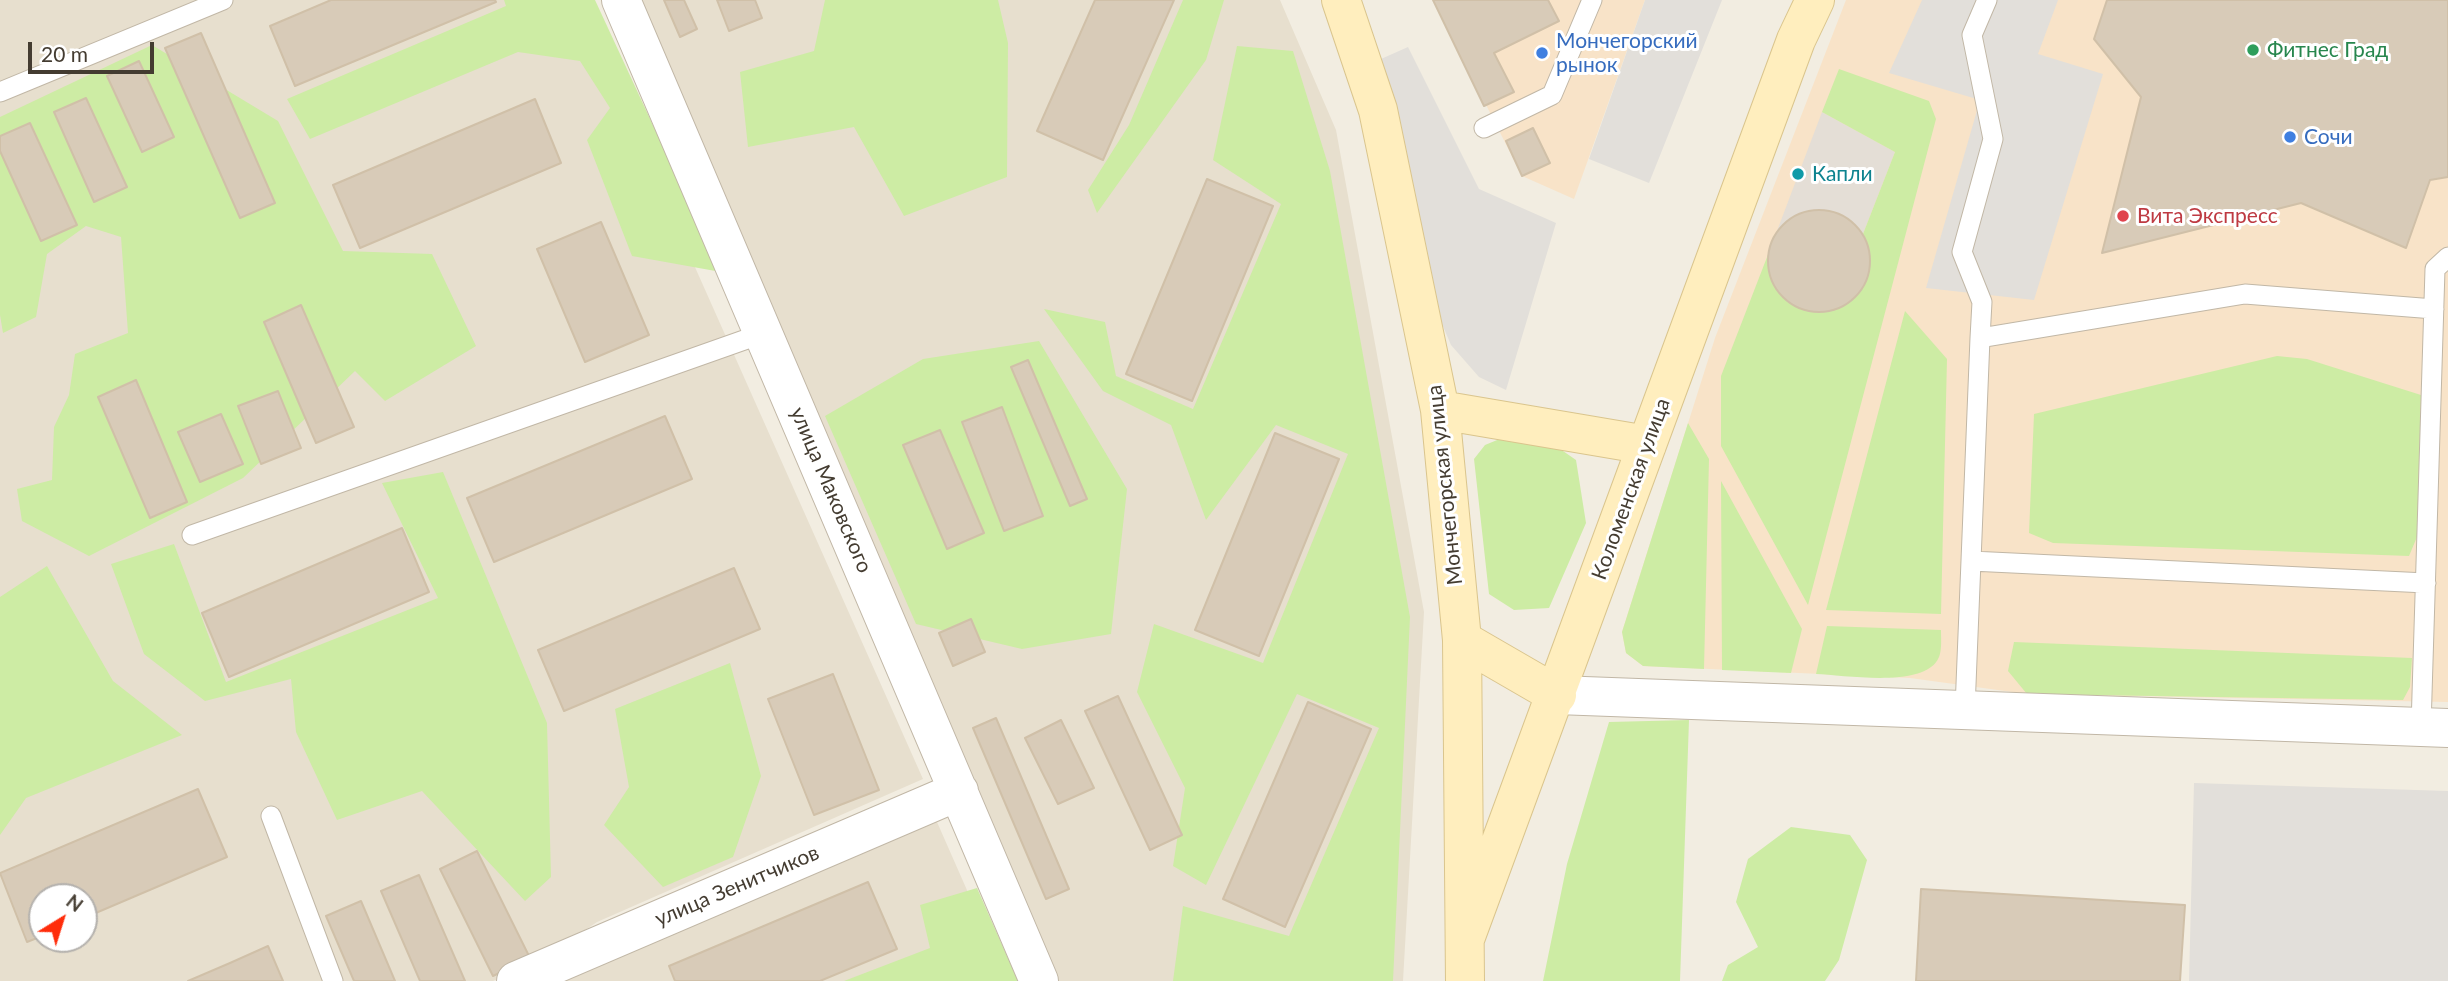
<!DOCTYPE html>
<html>
<head>
<meta charset="utf-8">
<style>
	body { margin:0 }
	#map { position:relative; width:2448px; height:981px; overflow:hidden; background:#f2ede1; font-family:Lato,sans-serif }
	canvas { display:block }
	.north { position:absolute; left:28px; top:883px; width:70px; height:70px; box-sizing:border-box; background:#fff; border:2px solid #b4b1ad; border-radius:50%; rotate:38deg; font-size:19px; font-weight:700; line-height:28px; text-align:center; color:#443c31 }
	.north::after { content:''; display:block; margin:auto; width:24px; height:32px; background:#ff2d0b; clip-path:polygon(50% 0,100% 100%,50% 72%,0 100%) }
	.scale { position:absolute; left:28px; top:42px; width:126px; height:32px; box-sizing:border-box; border:4px solid #443c31; border-top:0; padding-left:9px; font-size:21px; line-height:24px; white-space:nowrap; color:#443c31; -webkit-text-stroke:5px #fff; paint-order:stroke }
</style>
</head>
<body>
<div id="map">
<canvas width="2448" height="981"></canvas>
<div class="north">N</div>
<div class="scale">20 m</div>
</div>
<script>
const g = document.querySelector('canvas').getContext('2d');
g.lineJoin = 'round';
function fillPath(path, color) { g.fillStyle = color; g.fill(path, 'evenodd'); }
function strokePath(path, color, width, dash) { g.strokeStyle = color; g.lineWidth = width; g.lineCap = dash ? 'butt' : 'round'; g.setLineDash(dash || []); g.stroke(path); }
function write(font, color, halo, rows, align = 'center') {
  g.font = font + ' Lato,sans-serif'; g.lineWidth = 6; g.setLineDash([]); g.textBaseline = 'middle'; g.strokeStyle = halo; g.fillStyle = color; for (const [text, x, y, turn = 0] of rows) {
    g.save(); g.translate(x, y); g.rotate((+turn || 0) * Math.PI / 180); g.textAlign = isNaN(turn) ? turn : align; if (halo) g.strokeText(text, 0, 0); g.fillText(text, 0, 0); g.restore();
  }
}
fillPath(new Path2D(`
	M0 0H576L923 779 597 922 535 964 493 981H0ZM42 897H84V939H42Z
	M637 0H1280L1336 130 1424 612 1403 981H1056Z
	M937 822 1007 981H556L678 927Z`), '#e7dfce');
fillPath(new Path2D(`
	M1433 0H1645L1574 199 1522 176Z
	M1846 0H2448V702L2027 694 1910 678 1643 666 1626 653 1622 632 1715 338Z`), '#f8e3c8');
fillPath(new Path2D(`
	M1822 112 1895 152 1863 234 1870 251V269L1864 286 1853 299 1837 308 1820 312 1802 309 1787 300 1775 287 1769 270V252Z`), '#e4ded6');
fillPath(new Path2D(`
	M504 0H595L721 272 632 256 587 140 610 108 580 61 518 52 310 139 287 99 506 6Z
	M825 0H998L1008 43 1007 177 904 216 854 127 748 147 740 72 814 51Z
	M1183 0H1224L1206 60 1097 213 1088 190 1129 125Z
	M152 45 278 121 343 251 432 254 476 346 385 401 355 371 243 478 89 556 22 521 17 489 52 480 54 427 69 395 75 354 128 333 121 237 86 226 47 254 36 317 3 333 0 315V117Z
	M1237 46 1293 51 1330 171 1410 617 1393 981H1173L1183 906 1289 936 1379 728 1297 694 1206 885 1173 866 1185 788 1137 692 1154 624 1263 663 1348 454 1276 425 1206 520 1171 425 1103 391 1044 309 1105 322 1116 376 1193 409 1281 204 1213 160Z
	M1839 69 1929 101 1936 119 1808 605 1721 446V376L1769 252C1770 344 1896 319 1863 234L1895 152 1822 112Z
	M1905 311 1947 359 1941 614 1826 610Z
	M1039 341 1127 489 1111 634 1022 649 916 624 825 416 923 359Z
	M2277 356 2307 359 2421 395 2417 537 2409 556 2053 543 2029 533 2034 414Z
	M1688 423 1709 459 1704 669 1643 666 1626 653 1622 632Z
	M1502 438 1550 442 1576 460 1586 523 1549 608 1514 610 1489 594 1474 459 1485 445Z
	M443 472 547 723 551 877 525 901 422 791 337 820 296 732 291 679 205 701 144 654 111 564 174 544 226 682 438 598 382 483Z
	M1721 481 1802 629 1791 673 1722 670Z
	M47 566 113 681 182 735 26 798 0 835V597Z
	M1827 626 1941 630C1941 638 1942 650 1939 657 1926 689 1845 675 1816 674Z
	M2014 642 2412 658 2410 687 2403 700 2027 694 2008 671Z
	M730 663 761 776 733 857 663 887 604 825 629 787 615 709Z
	M1689 720 1680 981H1543L1567 864 1609 722Z
	M1791 827 1850 835 1867 860 1839 960 1825 981H1722L1728 965 1758 947 1736 902 1748 859Z
	M977 888 1018 981H844L930 948 920 905Z`), '#cdeca4');
fillPath(new Path2D(`
	M1645 0H1722L1649 183 1589 159Z
	M1922 0H2058L2038 54 2103 74 2034 300 1926 288 1980 100 1889 73Z
	M1408 47 1479 189 1556 223 1506 390 1479 377 1451 345 1426 286 1381 59Z
	M2194 783 2448 791V981H2189Z`), '#e2dfda');
const building = new Path2D(`
	M331 0H495L496 2 295 86 270 26Z
	M664 0H684L697 29 680 37Z
	M717 0H755L762 18 729 31Z
	M1095 0H1174L1103 160 1037 131Z
	M1433 0H1548L1559 21 1494 53 1514 92 1484 106Z
	M2107 0H2448V177L2430 180 2406 248 2301 203 2102 253 2141 97 2094 39Z
	M201 33 275 203 240 218 165 48Z
	M139 61 174 137 142 152 107 76Z
	M86 98 127 187 94 202 54 112Z
	M535 99 561 163 360 248 333 185Z
	M30 123 77 225 41 241 0 151V136Z
	M1533 128 1550 163 1522 176 1506 141Z
	M1207 179 1273 206 1192 401 1126 374Z
	M1768 261a51 51 0 1 1 102 0a51 51 0 1 1-102 0Z
	M601 222 649 335 585 362 537 249Z
	M301 305 354 427 316 443 264 322Z
	M1028 360 1087 499 1070 506 1011 367Z
	M136 380 187 502 150 518 98 397Z
	M278 391 301 448 261 464 238 406Z
	M1002 407 1043 516 1004 531 962 422Z
	M221 414 243 464 200 482 178 432Z
	M665 416 692 479 494 562 467 498Z
	M940 430 984 533 947 549 903 445Z
	M1275 433 1339 459 1259 656 1195 630Z
	M402 528 429 592 229 677 202 613Z
	M734 568 760 629 564 711 538 650Z
	M971 619 985 652 953 666 939 633Z
	M833 674 879 790 814 815 768 699Z
	M1118 696 1182 835 1150 850 1085 711Z
	M1308 702 1371 729 1285 927 1223 899Z
	M996 718 1069 889 1046 899 973 728Z
	M1061 720 1094 788 1058 804 1025 738Z
	M198 789 227 857 84 918V897H42V936L27 942 0 873Z
	M477 851 530 958 493 976 440 869Z
	M419 875 465 981H420L381 891Z
	M868 882 897 949 820 981H675L669 966Z
	M1921 889 2185 905 2180 981H1916Z
	M361 901 395 981H354L326 916Z
	M268 946 283 981H188L230 963Z`);
fillPath(building, '#d8cbb8');
strokePath(building, '#d0c0a8', 2);
const lane = new Path2D(`
	M0 92 223 0
	M1484 128 1552 95 1592 0
	M1980 338 1982 302 1962 252 1993 139 1972 35 1987 0
	M192 535 764 333
	M1971 561 2426 583
	M1965 709 1980 338 2245 294 2434 309
	M2421 727 2435 269 2448 257
	M271 816 333 981`);
const street = new Path2D(`
	M621 0 1039 981
	M1557 695 2448 728
	M516 981 959 791`);
const secondary = new Path2D(`
	M1341 0 1378 110 1440 410 1462 640 1465 981
	M1440 410 1647 445
	M1462 640 1557 695
	M1465 939 1796 40 1815 0`);
strokePath(lane, '#c1b7a6', 21);
strokePath(street, '#c1b7a6', 40);
strokePath(secondary, '#dac58d', 40);
strokePath(lane, '#fff', 19);
strokePath(street, '#fff', 38);
strokePath(secondary, '#ffeebe', 38);
for (const [x, y, r, color] of [
	[2253,50,7,"#2e9e5b"],
	[1542,53,7,"#3f7fe0"],
	[2290,137,7,"#3f7fe0"],
	[1798,174,7,"#0f9aa8"],
	[2123,216,7,"#e0444e"]
]) { const dot = new Path2D(); dot.arc(x, y, r, 0, 2 * Math.PI); g.fillStyle = color; g.fill(dot); strokePath(dot, '#fff', 2.5); }
write('21px', '#366cbe', '#fff', [
	["Мончегорский",1556,41],
	["рынок",1556,65],
	["Сочи",2304,137]
], 'left');
write('21px', '#27864d', '#fff', [
	["Фитнес Град",2267,50]
], 'left');
write('21px', '#0d838f', '#fff', [
	["Капли",1812,174]
], 'left');
write('21px', '#be3a42', '#fff', [
	["Вита Экспресс",2137,216]
], 'left');
write('21px', '#443c31', '#fff', [
	["Мончегорская улица",1445,485,-96],
	["Коломенская улица",1631,489,-70],
	["улица Маковского",831,490,67],
	["улица Зенитчиков",737,886,-23]
]);
</script>
</body>
</html>
